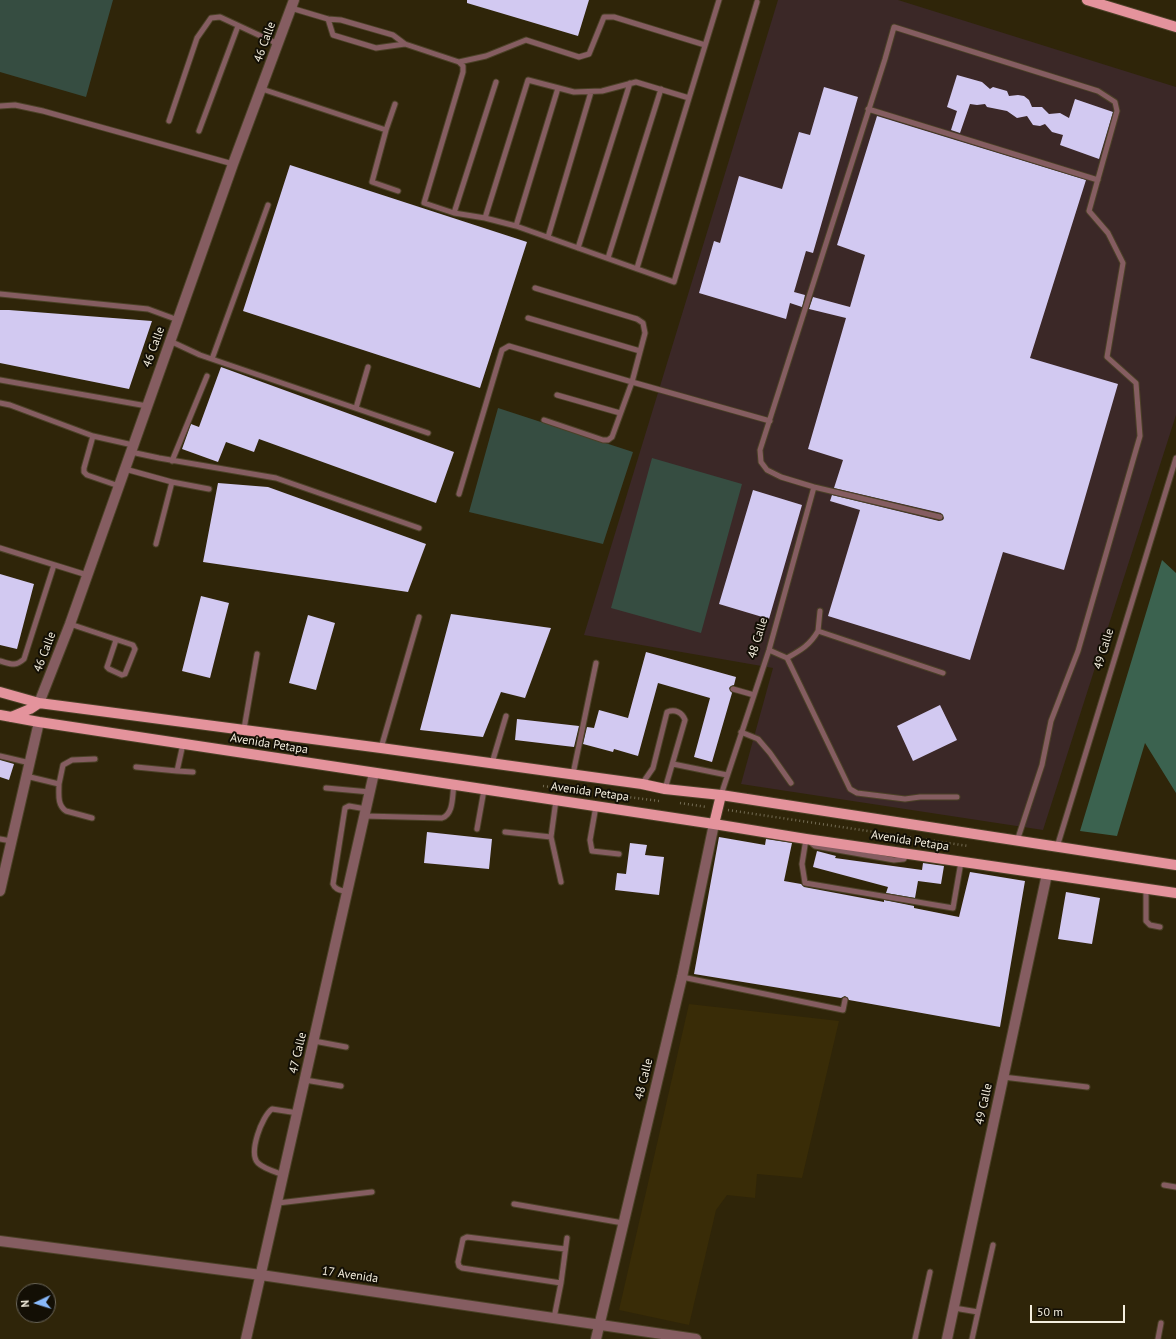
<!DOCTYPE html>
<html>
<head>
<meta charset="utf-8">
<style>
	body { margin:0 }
	#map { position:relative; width:1176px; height:1339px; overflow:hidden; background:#2f2509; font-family:"PT Sans",sans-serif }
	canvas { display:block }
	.north { position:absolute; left:16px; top:1283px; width:40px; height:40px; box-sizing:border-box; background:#130f05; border:1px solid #6d685c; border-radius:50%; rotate:266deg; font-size:11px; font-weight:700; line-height:16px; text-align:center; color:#f4eede }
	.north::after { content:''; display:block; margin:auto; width:14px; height:18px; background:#89bafc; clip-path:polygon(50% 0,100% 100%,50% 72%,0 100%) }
	.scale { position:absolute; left:1030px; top:1305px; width:95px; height:18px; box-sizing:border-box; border:2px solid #f4eede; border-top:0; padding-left:5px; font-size:12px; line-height:14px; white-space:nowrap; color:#f4eede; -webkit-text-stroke:3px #130f05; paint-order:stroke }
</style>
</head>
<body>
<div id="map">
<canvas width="1176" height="1339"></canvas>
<div class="north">N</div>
<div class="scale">50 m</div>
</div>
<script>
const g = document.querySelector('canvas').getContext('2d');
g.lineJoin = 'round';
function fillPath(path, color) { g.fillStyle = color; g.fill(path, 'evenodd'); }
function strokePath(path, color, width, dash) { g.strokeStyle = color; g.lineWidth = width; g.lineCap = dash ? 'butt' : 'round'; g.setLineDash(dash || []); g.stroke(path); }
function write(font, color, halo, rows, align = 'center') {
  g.font = font + ' "PT Sans",sans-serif'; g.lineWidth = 4; g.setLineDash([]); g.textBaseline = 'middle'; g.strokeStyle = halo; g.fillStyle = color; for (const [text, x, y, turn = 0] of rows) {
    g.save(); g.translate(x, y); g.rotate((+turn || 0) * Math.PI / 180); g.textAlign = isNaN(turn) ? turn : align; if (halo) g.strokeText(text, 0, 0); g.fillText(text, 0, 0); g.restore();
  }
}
fillPath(new Path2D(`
	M689 1004 839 1021 802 1178 757 1174 755 1198 727 1195 716 1210 689 1325 619 1310Z`), '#392c07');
fillPath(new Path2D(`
	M778 0H898L1176 87V415L1043 830 741 784 773 668 584 635Z`), '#3b2827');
fillPath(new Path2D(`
	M0 0H113L86 97 0 72Z
	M498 408 633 452 603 544 469 512Z
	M652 458 742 484 701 633 611 608Z`), '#364d41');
fillPath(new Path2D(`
	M1162 560 1176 573V793L1145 743 1117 836 1080 831Z`), '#3b624f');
fillPath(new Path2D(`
	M467 0H589L578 36 467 3Z
	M957 75 982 82 990 89 993 87 1007 91 1009 96 1018 95 1024 96 1029 100 1032 107H1042L1049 114 1060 113 1069 118 1075 99 1113 112 1099 159 1060 145 1063 135 1052 132 1045 124 1040 126 1033 125 1027 116 1017 118 1007 111 987 107 985 104 977 105 970 104 960 133 951 130 957 111 947 107Z
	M824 87 858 97 813 253 806 251 794 292 805 295 802 307 790 303 786 319 699 293 714 241 720 243 739 176 782 189 799 132 810 135Z
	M877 116 1086 180 1030 358 1118 384 1064 570 1003 552 970 660 828 616 860 510 830 501 832 495 939 521 943 520 944 518 941 513 834 488 843 460 808 449 846 318 809 309 813 297 850 307 865 255 837 245Z
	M290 165 527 242 480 388 243 311Z
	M0 310H9L152 321 129 389 0 363Z
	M221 367 454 452 436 503 259 439 254 452 226 442 218 462 182 449 191 424 199 427Z
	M218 483 268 487 426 544 408 592 203 562Z
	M753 490 802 505 769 619 719 604Z
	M0 574 34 584 17 649 0 645Z
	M201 596 229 603 210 678 182 671Z
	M451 614 551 628 525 698 501 692 483 737 420 730Z
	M308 615 335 623 316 690 289 683Z
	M646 652 736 677 734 685 731 686 729 688 732 693 712 762 694 757 710 698 658 683 638 756 614 749 613 752 583 744 587 727 594 728 599 710 628 718Z
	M940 705 957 740 913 761 897 726Z
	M517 719 579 726 574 747 515 740Z
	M0 760 14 764 9 780 0 777Z
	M427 832 492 839 489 869 424 863Z
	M719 837 765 845 766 839 792 843 784 881 801 884 804 887 884 902V900L914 906V908L959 917 970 872 1025 881 1000 1027 849 1000 845 996 841 998 694 974Z
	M630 843 647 845 645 855 664 857 659 895 615 890 617 873 626 874Z
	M817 851 836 856 835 858 922 870 923 863 944 866 941 884 918 881 915 898 886 893 888 887 813 867Z
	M1066 892 1100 898 1092 944 1058 939Z`), '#d2c9f1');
const service = new Path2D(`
	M291 8 328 19 341 20 393 35 405 44 459 62 463 66V72L424 203 454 213 496 82
	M328 19 333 35 376 48 405 44
	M459 62 486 56 526 40 579 57 589 54 604 17H614L705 45
	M262 89 386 130
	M689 98 636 82 602 91 574 92 528 80 485 218 516 226 674 282 757 2
	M395 104 386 130 372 182 398 191
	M0 106 15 105 43 111 233 164
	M868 109 1098 180
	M169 121 197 38 211 18 220 17 278 44
	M199 131 238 26
	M454 213 485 218
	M516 226 558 88
	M548 237 591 92
	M578 248 630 83
	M608 258 661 89
	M637 268 719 0
	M535 288 637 319 643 323 645 333 632 382 612 437 608 440H603L544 420
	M0 294 148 309 178 320
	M528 318 640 351
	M170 341 200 355 428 433
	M212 359 268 205
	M0 380 147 406
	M557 395 620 413
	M0 403 10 405 93 436 84 468V472L87 475 119 486
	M356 408 368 367
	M93 436 133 445
	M131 452 159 458 276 478 419 528
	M172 461 207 376
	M125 469 172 482 156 544
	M172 482 209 489
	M459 494 502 350 509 346 632 382 770 421
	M940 517 814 487 781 477 767 470 761 462 760 450 885 59 894 27 1098 91 1115 102 1117 111 1089 211 1108 233 1123 263 1107 357 1136 383 1140 436 1078 651 1051 721 1042 765 1017 841
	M0 548 87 575
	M70 624 133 645 135 649 125 674 122 675 109 669 107 667 116 640
	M818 631 820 611
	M769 650 787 658 850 789 857 793 905 799 920 797H957
	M787 658C801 650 810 645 818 631L943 673
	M0 661C11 664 15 667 24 659L54 565
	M733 689 754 695
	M244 729 257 654
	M741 732 758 739 770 753 791 783
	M183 744 177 771 193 772
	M381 748 419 617
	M0 756 30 763
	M492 763 506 716
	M673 764 727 775
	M136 767 177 771
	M573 774 596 663
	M26 776 59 784C59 794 57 805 66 811L92 818
	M59 784 63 765 72 760 95 759
	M642 784 653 768 667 712C675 709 682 712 685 720L665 789
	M326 788 370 792
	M721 795 769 650 814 487
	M556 800 551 837 561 882
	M596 806 590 840 592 851 619 854
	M364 816 442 818C454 814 452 796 454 785
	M477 829 484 790
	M505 832 551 837
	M0 839 11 841
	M806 839 802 864 805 883 953 908 961 862
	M809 841 815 846 894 860 904 859 907 853
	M1057 847 1176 458
	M1146 889V921L1150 925 1160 927
	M347 892C341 890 335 890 333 884L345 808 349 806 366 809
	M682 977 843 1010 845 1000
	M314 1041 346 1047
	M1003 1077 1087 1087
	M305 1080 341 1086
	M284 1175C276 1172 264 1169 258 1163 248 1153 262 1116 272 1109L298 1113
	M1164 1185 1176 1187
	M278 1203 372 1192
	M514 1204 623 1223
	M561 1283 462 1268 459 1266 458 1262 463 1239 467 1237 565 1249
	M954 1308 978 1312 972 1339
	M978 1312 993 1245
	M554 1318 561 1283 567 1238
	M915 1339 930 1272
	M1158 1339 1161 1323`);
const minor = new Path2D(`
	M39 703 70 624 233 164 294 0
	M0 891 39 722
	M0 1241 261 1275 696 1339
	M246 1339 374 773
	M596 1339 682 977 714 824
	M947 1339 1047 874`);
const primary = new Path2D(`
	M1087 0 1176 27
	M0 692 39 703 381 748 642 784 665 789 721 795 1176 865
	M0 715 39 722 714 824 806 839 1176 893
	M11 717 30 709 39 703
	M714 824 721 795`);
strokePath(service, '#4b4127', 7);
strokePath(minor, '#4b4127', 12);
strokePath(primary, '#4b4127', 12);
strokePath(new Path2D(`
	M543 786 659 801
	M680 803 707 807
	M728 810 968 846`), '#736b53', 2.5, [1, 3]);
strokePath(service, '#855d61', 5);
strokePath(minor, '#855d61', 10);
strokePath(primary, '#e4939c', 10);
write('12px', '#f4eede', '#130f05', [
	["46 Calle",265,42,-70],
	["46 Calle",154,347,-70],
	["48 Calle",758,638,-73],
	["49 Calle",1104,649,-73],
	["46 Calle",45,652,-69],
	["Avenida Petapa",269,744,9],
	["Avenida Petapa",590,792,8],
	["Avenida Petapa",910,841,9],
	["47 Calle",298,1053,-77],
	["48 Calle",644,1079,-76],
	["49 Calle",984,1104,-78],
	["17 Avenida",350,1275,8]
]);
</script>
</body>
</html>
